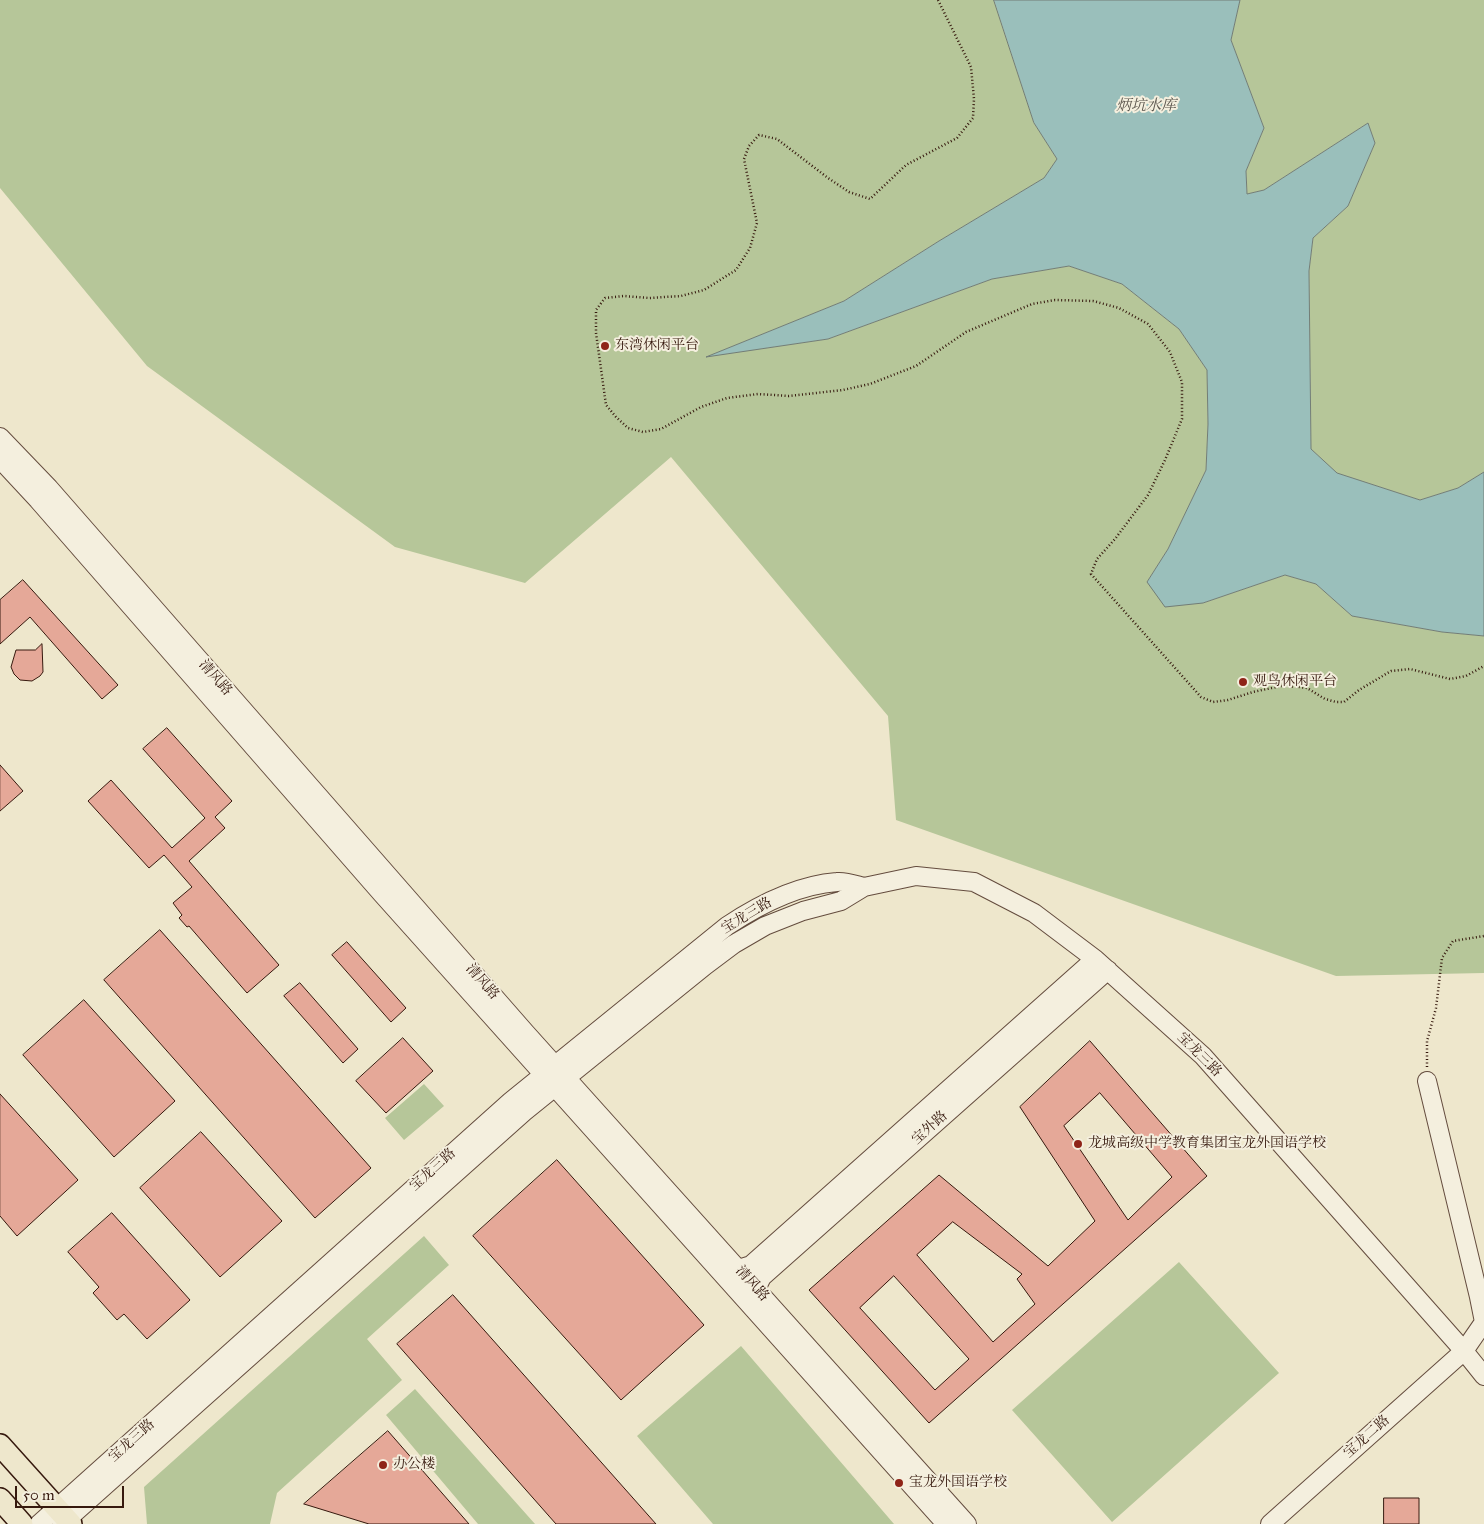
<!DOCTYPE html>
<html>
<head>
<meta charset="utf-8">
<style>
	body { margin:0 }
	#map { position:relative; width:1484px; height:1524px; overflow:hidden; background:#eee7cc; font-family:"IM FELL Great Primer",serif }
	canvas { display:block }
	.scale { position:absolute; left:15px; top:1486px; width:109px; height:22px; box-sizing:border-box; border:2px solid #36190e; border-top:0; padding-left:6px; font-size:15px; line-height:18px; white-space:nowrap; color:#36190e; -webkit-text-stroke:4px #f4efde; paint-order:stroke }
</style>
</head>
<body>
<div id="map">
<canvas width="1484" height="1524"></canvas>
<div class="scale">50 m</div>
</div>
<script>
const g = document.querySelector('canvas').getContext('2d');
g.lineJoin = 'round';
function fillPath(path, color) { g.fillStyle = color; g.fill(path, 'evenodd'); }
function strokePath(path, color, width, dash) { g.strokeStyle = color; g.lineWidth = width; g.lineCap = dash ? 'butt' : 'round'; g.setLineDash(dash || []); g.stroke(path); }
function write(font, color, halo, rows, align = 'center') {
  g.font = font + ' "IM FELL Great Primer","Noto Serif SC",serif'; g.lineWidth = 4; g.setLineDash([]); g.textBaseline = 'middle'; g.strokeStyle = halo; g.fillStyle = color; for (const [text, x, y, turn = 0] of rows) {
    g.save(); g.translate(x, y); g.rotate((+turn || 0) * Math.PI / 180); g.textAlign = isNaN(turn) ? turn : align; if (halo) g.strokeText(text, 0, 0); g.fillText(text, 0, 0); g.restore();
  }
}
fillPath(new Path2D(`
	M0 0H994L1034 123 1057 159 1044 178 939 241 844 301 709 356 828 339 992 279 1069 266 1122 284 1179 329 1207 370 1208 424 1206 470 1168 549 1147 582 1203 603 1285 575 1316 584 1352 616 1442 632 1484 636V973L1336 976 896 820 888 716 671 457 525 583 395 547 147 366 0 188Z
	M1240 0H1484V472L1458 488 1420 500 1336 473 1311 449 1309 271 1313 238 1348 206 1375 143 1368 123 1264 190 1247 194 1246 171 1264 128 1231 40Z
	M424 1084 444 1106 404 1140 385 1118Z
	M424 1236 449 1265 367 1339 402 1380 277 1493 270 1524H147L144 1487Z
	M1179 1262 1279 1373 1112 1522 1012 1410Z
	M741 1346 894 1524H713L637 1436Z
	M415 1389 535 1524H478L386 1415Z`), '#b6c699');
const water = new Path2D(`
	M994 0H1240L1231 40 1264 128 1246 171 1247 194 1264 190 1368 123 1375 143 1348 206 1313 238 1309 271 1311 449 1337 473 1420 500 1458 488 1484 472V636L1442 632 1352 616 1316 584 1285 575 1203 603 1165 607 1147 582 1168 549 1206 470 1208 424 1207 370 1179 329 1122 284 1069 266 992 279 828 339 706 357 844 301 939 241 1044 178 1057 159 1034 123Z`);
fillPath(water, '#9abfbb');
strokePath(water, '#727d76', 1);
const building = new Path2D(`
	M23 580 118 685 102 699 30 617 0 644V600Z
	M42 644 43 672 40 676 32 681 20 680 14 674 11 667 16 650H35Z
	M167 728 232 801 215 817 225 828 189 861 279 965 247 993 189 926 187 927 179 918 182 915 173 903 192 887 164 855 149 868 88 801 111 780 172 848 205 818 143 749Z
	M0 765 23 791 0 811Z
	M160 930 371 1168 315 1218 104 980Z
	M347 942 406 1008 391 1022 332 955Z
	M300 983 358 1049 343 1063 284 996Z
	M84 1000 175 1101 114 1157 23 1055Z
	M403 1038 433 1071 386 1113 356 1081Z
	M1090 1041 1207 1176 929 1423 809 1290 939 1175 1048 1266 1095 1221 1020 1107ZM1100 1093 1172 1177 1128 1220 1064 1126ZM953 1222 1022 1274 1017 1279 1035 1304 993 1342 917 1255ZM894 1276 969 1359 935 1390 860 1308Z
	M0 1094 78 1180 17 1236 0 1216Z
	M201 1132 282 1221 220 1277 140 1188Z
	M557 1160 704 1325 621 1400 473 1236Z
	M112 1213 190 1300 147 1339 124 1314 117 1320 93 1293 99 1287 68 1252Z
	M453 1295 656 1524H556L397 1344Z
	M388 1431 469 1524H369L304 1504Z
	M1384 1498H1419V1524H1384Z`);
fillPath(building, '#e5a898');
strokePath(building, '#36190e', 1);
const minor = new Path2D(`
	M0 437 49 488 525 1032 967 1524
	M0 459 38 500 382 894 946 1524
	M738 1269 751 1265 1095 959
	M756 1289 762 1277 1108 970
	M39 1524 511 1101 727 926C760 904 797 885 837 882 846 881 856 885 864 887
	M62 1524 524 1112 706 965 734 944 765 926 803 911 841 901 864 887 916 876 974 882 1034 913 1095 959 1203 1056 1464 1351 1484 1376
	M1270 1524 1464 1351 1484 1322 1479 1297 1427 1081`);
const major = new Path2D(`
	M0 1445 71 1524
	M0 1499 22 1524`);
strokePath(minor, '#644c3e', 20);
strokePath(major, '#36190e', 24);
strokePath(new Path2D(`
	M938 0 971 67 974 99 973 118 957 138 906 165 870 199 849 192 828 178 777 139 759 135 749 146 744 159 757 223 750 248 736 270 704 290 681 296 649 298 624 296 605 298 596 310V333L606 405 616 417 628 428 643 432 661 429 701 407 727 398 758 394 789 396 843 390 870 384 916 366 966 332 1032 304 1055 300 1093 301 1119 308 1148 324 1170 352 1182 382V419L1165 460 1148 495 1115 539 1097 559 1091 574 1201 697 1213 702 1228 700 1253 692 1281 686 1299 687 1307 688 1325 699 1336 702H1344L1359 690 1391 671 1410 669 1450 679 1466 676 1484 666
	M1427 1067V1041L1436 1008 1442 958 1453 941 1484 936`), '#36190e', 2.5, [1, 2.5]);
strokePath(minor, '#f4efde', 18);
strokePath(major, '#eee7cc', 21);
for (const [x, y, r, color] of [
	[605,346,5,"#8f2418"],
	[1243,682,5,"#8f2418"],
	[1078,1144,5,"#8f2418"],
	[383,1465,5,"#8f2418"],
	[899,1483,5,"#8f2418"]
]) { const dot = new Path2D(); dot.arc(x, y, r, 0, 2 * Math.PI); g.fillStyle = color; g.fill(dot); strokePath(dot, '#f4efde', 2); }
write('14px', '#36190e', '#f4efde', [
	["东湾休闲平台",615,346],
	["观鸟休闲平台",1253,682],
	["龙城高级中学教育集团宝龙外国语学校",1088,1144],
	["办公楼",393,1465],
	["宝龙外国语学校",909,1483]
], 'left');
write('14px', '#36190e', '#f4efde', [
	["清风路",215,678,49],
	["宝龙三路",747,916,-31],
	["清风路",482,982,49],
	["宝龙三路",1199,1055,45],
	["宝外路",930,1128,-42],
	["宝龙三路",433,1170,-42],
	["清风路",752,1284,48],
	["宝龙二路",1367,1437,-42],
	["宝龙三路",132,1441,-42]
]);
write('italic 15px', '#59534b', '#f4efde', [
	["炳坑水库",1146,106]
]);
</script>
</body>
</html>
